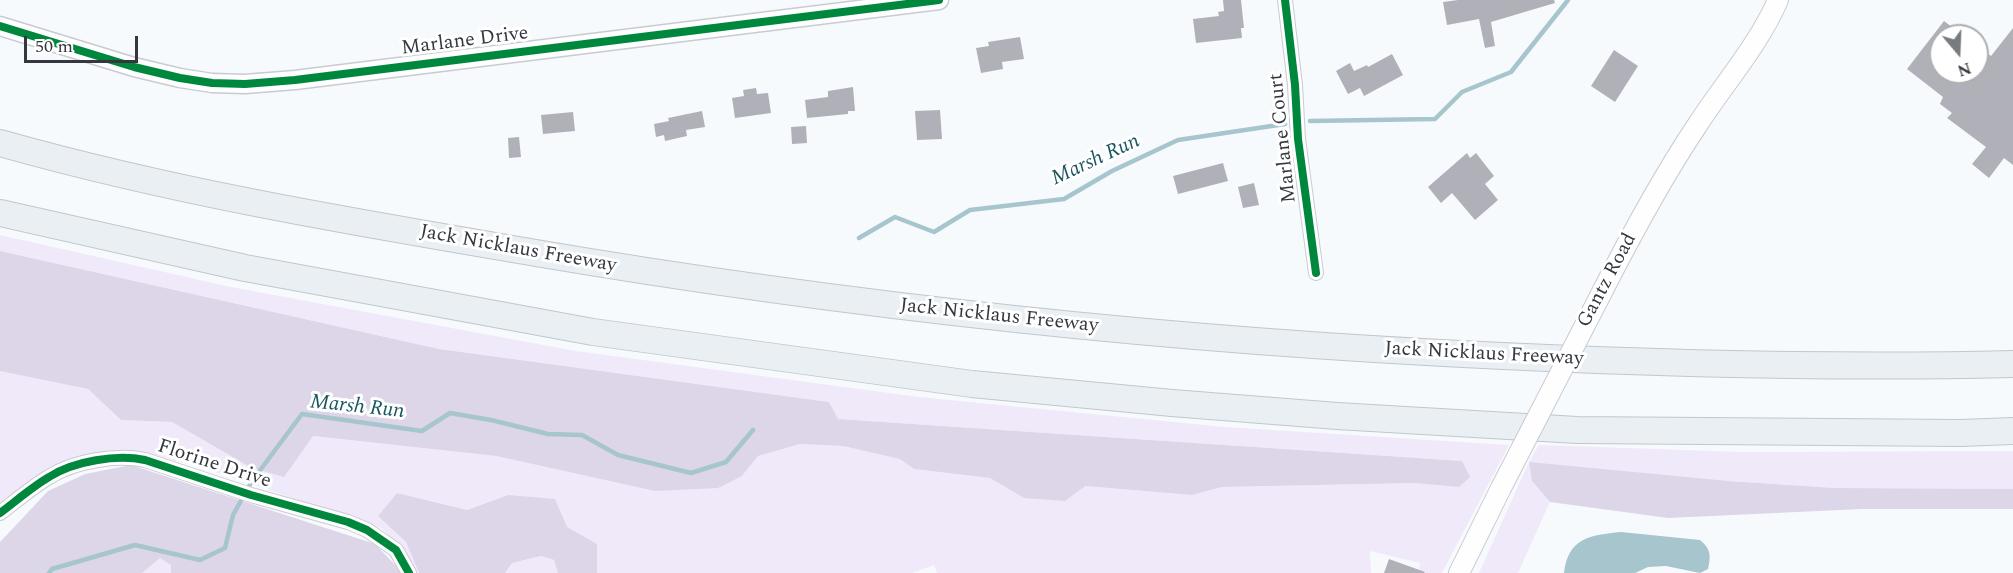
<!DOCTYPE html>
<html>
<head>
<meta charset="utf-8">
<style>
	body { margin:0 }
	#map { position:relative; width:2013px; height:573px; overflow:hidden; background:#f7fafd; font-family:Spectral,serif }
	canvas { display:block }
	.north { position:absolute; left:1929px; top:24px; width:60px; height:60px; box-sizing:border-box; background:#fff; border:2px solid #aeafb2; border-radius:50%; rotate:161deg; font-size:16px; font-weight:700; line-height:24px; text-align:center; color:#34383e }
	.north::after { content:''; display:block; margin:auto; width:21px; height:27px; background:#787c81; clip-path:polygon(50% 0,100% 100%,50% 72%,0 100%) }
	.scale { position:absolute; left:24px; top:36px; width:114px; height:27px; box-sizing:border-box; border:3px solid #34383e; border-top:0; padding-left:8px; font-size:18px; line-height:21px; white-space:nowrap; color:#34383e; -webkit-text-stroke:4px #fff; paint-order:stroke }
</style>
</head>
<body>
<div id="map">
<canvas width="2013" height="573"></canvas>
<div class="north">N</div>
<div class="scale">50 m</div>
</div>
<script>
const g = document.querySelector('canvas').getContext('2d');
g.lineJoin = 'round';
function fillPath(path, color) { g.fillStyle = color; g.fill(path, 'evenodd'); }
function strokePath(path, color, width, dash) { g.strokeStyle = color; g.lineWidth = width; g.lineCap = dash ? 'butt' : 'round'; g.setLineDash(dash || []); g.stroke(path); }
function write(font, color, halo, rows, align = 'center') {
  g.font = font + ' Spectral,serif'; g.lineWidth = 6; g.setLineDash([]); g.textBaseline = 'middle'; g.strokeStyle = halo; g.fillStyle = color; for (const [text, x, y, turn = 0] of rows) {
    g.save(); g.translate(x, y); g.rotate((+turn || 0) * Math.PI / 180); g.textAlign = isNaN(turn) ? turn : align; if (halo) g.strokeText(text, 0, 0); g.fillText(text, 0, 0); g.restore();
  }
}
fillPath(new Path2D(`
	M0 235 231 287 576 351 919 397 1225 427 1509 445 1442 573H1418L1420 563 1370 551 1371 573H937L934 565 912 573H597V544L508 495 467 510 397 493 378 516 406 542 419 573H413L402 548 381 528 203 468 142 452 108 453 52 466 0 504V371L88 389 121 420 172 422 250 467 313 436 496 456 655 491 742 476 758 456 800 444 843 446 901 459 914 469 990 478 1024 498 1085 486 1192 495 1222 487 1414 483 1459 487 1462 461 837 419 829 402 439 349 0 251Z
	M1539 445 1743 452 2013 451V489L1834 488 1728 481H1532L1550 502 1518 573H1479L1529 462Z
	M541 556 554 560 558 573H505L512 563Z
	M160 558 172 565 171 573H142Z`), '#f0e9fa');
fillPath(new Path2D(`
	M0 251 439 349 829 402 838 419 1462 461 1470 477 1459 487 1414 483 1222 487 1192 495 1085 486 1065 501 1024 498 990 478 914 469 900 459 843 446 800 444 758 456 742 476 718 488 655 491 496 456 313 436 284 477 250 467 172 422 121 420 88 389 0 371Z
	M1529 462 1728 481 1834 488 2013 489V509H1862L1668 518 1550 502 1532 481Z
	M131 465 375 544 399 569 401 573H171V565L160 558 142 573H0V542L48 491 85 474Z
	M397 493 467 510 508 495 555 499 567 527 597 544V573H558L554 560 541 556 512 563 505 573H419L406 542 378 516Z`), '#ddd5e8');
fillPath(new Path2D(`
	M1621 532 1700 540C1711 549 1711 556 1708 569L1700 573 1666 566 1648 567 1635 573H1564C1568 538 1590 535 1621 532Z`), '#a6c5cc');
strokePath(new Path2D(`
	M1310 121 1435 119 1462 92 1511 72 1568 0
	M859 238 895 217 934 232 970 210 1064 199 1112 171 1178 140 1285 124
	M49 573 52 569 135 545 200 560 225 548 233 515 252 481 302 414 422 431 450 413 491 420 548 434 582 435 618 455 691 473 726 462 753 430`), '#a6c5cc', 4.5);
fillPath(new Path2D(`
	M1223 0H1241L1244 28H1241L1242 38 1196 43 1193 19 1219 16 1218 12 1224 11Z
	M1458 0H1554L1555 3 1491 22 1495 46 1485 48 1479 19 1447 25 1443 2Z
	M1944 21 1964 36H1941V72H1977V46L1991 56 2013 28V165L2004 158 1989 178 1972 164 1986 147 1947 118 1952 113 1940 104 1943 97 1907 69Z
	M1020 37 1024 59 1002 62 1003 69 981 73 976 48 989 46 988 42Z
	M1614 50 1638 66 1615 102 1591 86Z
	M1392 54 1403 75 1364 96 1360 88 1348 94 1336 71 1350 63 1354 71 1367 65 1368 67Z
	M853 87 855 111H848V114L807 118 805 100 828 97V91Z
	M756 88 757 94 768 93 771 113 735 118 732 98 744 96 743 90Z
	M940 110 942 139 917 140 915 111Z
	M702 111 705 127 686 130 687 136 665 141 664 135 656 137 654 124 669 121 668 118Z
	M573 112 575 131 543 134 541 115Z
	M806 126 807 143 792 144 791 127Z
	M519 137 521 157 509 158 508 138Z
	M1467 153 1470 158 1476 153 1494 176 1485 184 1498 200 1475 220 1452 193 1441 203 1428 187Z
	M1223 163 1228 181 1178 194 1173 176Z
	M1254 183 1259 205 1243 208 1238 187Z
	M1389 559 1425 572 1424 573H1384Z`), '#b0b1b8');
const minor = new Path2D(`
	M1285 0 1295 85 1298 139 1316 273
	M0 513C16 501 32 487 49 477 74 461 117 454 145 460L251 495 348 522 367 530 396 550 409 573`);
const tertiary = new Path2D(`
	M0 26 134 67 180 78 212 83 245 84 295 80 939 0`);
const secondary = new Path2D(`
	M1600 296C1630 237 1661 179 1698 124 1724 84 1759 44 1778 0
	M1459 573 1501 488`);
const motorway = new Path2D(`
	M0 143C173 192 353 222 530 252 853 307 1175 341 1503 356 1673 364 1843 368 2013 364
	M0 213 245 268 593 332 972 384 1172 403 1337 416 1577 430 1961 433 2013 431`);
strokePath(minor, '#c8cbd0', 16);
strokePath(tertiary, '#c8cbd0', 21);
strokePath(secondary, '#c8cbd0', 22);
strokePath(motorway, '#c1c7cc', 28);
strokePath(minor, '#fefeff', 14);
strokePath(tertiary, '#fefeff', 18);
strokePath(secondary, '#fefeff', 20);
strokePath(motorway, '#eaeff3', 26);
const secondaryBridge = new Path2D(`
	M1501 488 1600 296`);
strokePath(secondaryBridge, '#c8cbd0', 22, []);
strokePath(secondaryBridge, '#fefeff', 20);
strokePath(new Path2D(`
	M1285 0 1295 85 1298 139 1316 273
	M0 26 134 67 180 78 212 83 245 84 295 80 939 0
	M0 513C16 501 32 487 49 477 74 461 117 454 145 460L251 495 348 522 367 530 396 550 409 573`), '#00873e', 8);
write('20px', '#34383e', '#fff', [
	["Marlane Drive",465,42,-7],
	["Marlane Court",1284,138,-96],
	["Jack Nicklaus Freeway",518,250,10],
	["Gantz Road",1608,281,-62],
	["Jack Nicklaus Freeway",999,317,6],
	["Jack Nicklaus Freeway",1484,355,3],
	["Florine Drive",214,465,18]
]);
write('italic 21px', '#195660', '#fff', [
	["Marsh Run",1096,161,-25],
	["Marsh Run",357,408,6]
]);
</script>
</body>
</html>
